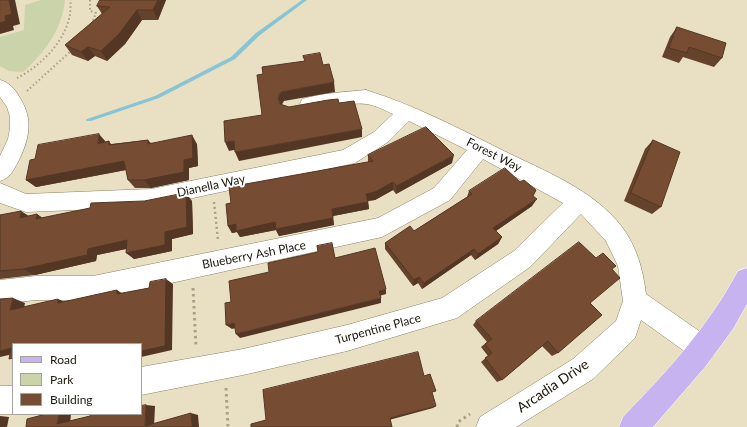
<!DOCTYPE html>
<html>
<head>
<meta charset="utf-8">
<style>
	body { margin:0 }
	#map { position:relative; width:747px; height:427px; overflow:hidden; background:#e9dfc2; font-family:Lato,sans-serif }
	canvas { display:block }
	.legend { position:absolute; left:12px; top:343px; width:130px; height:72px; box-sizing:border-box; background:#fff; border:1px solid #a4a29e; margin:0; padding:5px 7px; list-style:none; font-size:12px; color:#1b170d }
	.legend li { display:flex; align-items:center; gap:8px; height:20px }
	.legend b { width:20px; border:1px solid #a4a29e }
</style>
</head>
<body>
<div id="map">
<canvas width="747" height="427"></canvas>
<ul class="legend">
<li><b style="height:5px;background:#c7b3ef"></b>Road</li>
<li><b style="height:11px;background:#cad3aa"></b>Park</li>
<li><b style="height:11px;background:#764d33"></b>Building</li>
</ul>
</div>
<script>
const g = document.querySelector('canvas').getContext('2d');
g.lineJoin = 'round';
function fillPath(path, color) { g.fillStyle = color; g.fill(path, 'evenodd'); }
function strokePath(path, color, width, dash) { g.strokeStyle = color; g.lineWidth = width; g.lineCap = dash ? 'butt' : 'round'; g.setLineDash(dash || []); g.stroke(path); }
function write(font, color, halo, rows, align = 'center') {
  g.font = font + ' Lato,sans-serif'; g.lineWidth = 4; g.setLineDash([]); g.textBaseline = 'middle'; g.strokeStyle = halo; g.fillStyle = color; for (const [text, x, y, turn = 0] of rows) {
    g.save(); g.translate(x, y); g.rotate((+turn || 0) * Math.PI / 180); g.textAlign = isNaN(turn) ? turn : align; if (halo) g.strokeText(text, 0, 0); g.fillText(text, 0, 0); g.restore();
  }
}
fillPath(new Path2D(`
	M41 0H65C62 30 45 52 23 72L9 71 0 66V37L24 30 25 5Z`), '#cad3aa');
fillPath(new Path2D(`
	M302 0H307L260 35 235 59 159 98 91 121H87L86 120 87 119 155 96 231 57 256 33Z`), '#86c5d5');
const minor = new Path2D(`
	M0 80C9 82 15 89 20 98 34 120 29 140 18 162 13 171 10 178 0 181V156L8 139 10 128V117L7 107 0 97Z
	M366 90C414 105 458 128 502 150 544 171 593 189 622 227 637 247 643 270 646 294L712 340 716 349 712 358 703 362 694 358 641 320 635 338 593 379 516 427H476L480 417 573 359 616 321 623 301 618 266 606 241 581 214 530 267 457 318 347 351 243 375 141 395V367L243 349 347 325 442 298 514 251 563 203 483 159 450 200 382 237 93 300H36L0 304V280L36 276H93L378 218 434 188 467 150 409 121 388 142 355 163 151 207 26 212 0 203V183L26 194 151 189 343 150 374 132 393 114C384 110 375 105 366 104 347 101 319 114 302 109L300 104 302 99C323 93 345 92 366 90Z
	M0 386H13V414H0Z`);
const major = new Path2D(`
	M747 268V304L733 329 705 367 653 427H619L623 417C667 372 708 327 738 271Z`);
strokePath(minor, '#8a8166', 1);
strokePath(major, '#fff', 1);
strokePath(new Path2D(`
	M90 0V11L96 13 91 25
	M17 78C40 66 62 45 69 19 71 13 70 6 71 0
	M27 91 72 50`), '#a8a089', 2, [1.5, 2.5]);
strokePath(new Path2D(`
	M214 202 218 240`), '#a8a089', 2.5, [2, 3]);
strokePath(new Path2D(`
	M193 288 196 347
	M226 388 228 427
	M457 427 458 422 470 414`), '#a8a089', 3, [2.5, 3.5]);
fillPath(minor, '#fff');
fillPath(major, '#c7b3ef');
fillPath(new Path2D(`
	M100 0H166L158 20H142L125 44 107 61 95 56 88 61 72 55 65 45 102 14 97 6Z
	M677 27 722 58 714 67 683 57 679 63 662 57 670 37Z
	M148 140 151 143 197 144 198 166 189 168V180L151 188H135L128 180 126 170 36 187 26 180 106 142 109 141 111 144Z
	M653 140 661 207 652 214 624 201 645 149Z
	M368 155 452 163 396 194 393 190 375 200 368 201 369 209 333 216 334 225 279 236 276 230 240 237 237 232 232 233 228 226 231 203 368 162Z
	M469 191 533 196 532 206 496 231 502 237 498 244 475 260 471 255 422 289 418 283 413 286 385 249V243L414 231 467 197Z
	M192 201 193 234 172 239V251L134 259 126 249 97 255 96 261 35 275 0 279V215L29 216 37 214 42 218Z
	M596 258 612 269 558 353 552 356 542 346 502 380 497 382 481 362 488 356 481 347 487 342 473 325 476 321Z`), '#65422c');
fillPath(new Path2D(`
	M9 0H15L20 24 13 26 14 30 0 34V23L5 16Z
	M158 0H166L158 20 153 10Z
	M137 10 142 20 125 44 107 61 101 51Z
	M88 47 95 56 88 61 81 52Z
	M334 82 335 92 284 101 281 106 278 98 281 92Z
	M362 129V137L239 161 235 152Z
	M99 134 106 142 98 144Z
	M192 135 197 144 198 166 189 168V180L151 188 144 180Z
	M234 141 238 149 229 151 225 142Z
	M454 155 452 163 396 194 397 186Z
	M124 161 131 169 36 187 26 180Z
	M393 182V190L375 200 366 201V194Z
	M186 193 192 201 193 234 172 239V251L134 259 126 253 165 232Z
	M537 199 532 206 490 235 493 228Z
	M368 202 369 209 333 216 332 209Z
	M21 211 32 218H20Z
	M37 214 47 221 36 219Z
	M333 218 334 225 279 236 276 230 240 237 237 232 232 233 228 226 236 224 275 222Z
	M502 237 498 244 475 260 478 254Z
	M127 240 135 247 97 255 96 261 35 275 23 269 88 249Z
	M474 249 471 255 422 289 424 283Z
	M419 277 418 283 413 286 414 280Z
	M166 279 173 284 172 350 141 357V351Z
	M386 289V294L379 296V291Z
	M117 290 126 296 117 294Z
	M13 298 25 303 23 314 10 310Z
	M381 298V303L240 338 236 334Z
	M58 299 69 304 58 303Z
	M234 323 239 327 232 329 226 325Z
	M11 348 13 354 0 357V351Z
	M146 405 155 406 154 427 145 426Z
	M436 406 433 408 389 420 390 418Z
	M191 413 198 415 199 427H192Z
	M59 414H71L70 425 57 424Z
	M0 416 9 417 7 427H0Z`), '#533624');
const building = new Path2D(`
	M0 0H9L12 14 5 16 6 21 0 23Z
	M100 0H158L153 10H137L119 34 101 51 88 47 81 52 65 45 110 7 97 6Z
	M677 27 726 43 722 58 689 47 687 53 669 48Z
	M320 53 323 65 329 64 334 82 281 92 278 98 280 104 289 107 328 100 338 99 339 103 354 101 362 129 235 152 234 141 225 142 224 121 262 115 257 75 263 74 262 67 305 61 303 56Z
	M426 127 454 155 397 186 393 182 375 192 366 194 368 202 332 209 333 218 276 229 275 222 236 231V224L228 226 226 204 231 203 229 187 373 161 368 155Z
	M99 134 98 144 109 141V145L148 140V144L192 135 193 158 184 160V172L144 180H128L124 161 26 180 30 160 35 159 38 145Z
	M653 140 680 152 661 207 631 193Z
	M505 168 520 182 524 180 536 190 533 196 537 199 493 228 502 237 478 254 474 249 424 283 419 277 414 280 385 243 410 226 414 231 472 194 469 191Z
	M186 193 187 227 165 232V245L126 253 127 240 88 249 87 255 23 269 0 271V215L21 211 20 218 37 214 36 219 90 208 91 203 144 201Z
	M579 242 596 258 603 253 616 266 612 269 620 278 590 303 602 315 558 353 548 341 502 380 485 358 492 353 485 344 492 339 476 321Z
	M332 243 335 258 375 248 386 289 379 291 381 298 236 334 234 323 226 325 225 303 231 302 229 281 269 272 268 263 318 252 317 246Z
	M166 279 165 346 141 351V344H13V358L9 359 11 348 0 351V299L13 298 10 310 58 299V303L117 290V294L149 288 150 282Z
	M418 352 424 376 430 374 436 391 432 392 436 406 390 418 392 427H251V424L266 420 263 390Z
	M146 405 145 426 191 413 192 427H26L27 419 46 414H59L57 424 90 416 91 414H141V406Z`);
fillPath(building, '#764d33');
strokePath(building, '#533624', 1);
write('12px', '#1b170d', '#fff', [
	["Forest Way",494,155,27],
	["Dianella Way",211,186,-12],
	["Blueberry Ash Place",254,255,-11],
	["Turpentine Place",378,329,-15]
]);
write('14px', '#1b170d', '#fff', [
	["Arcadia Drive",553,386,-34]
]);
</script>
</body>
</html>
